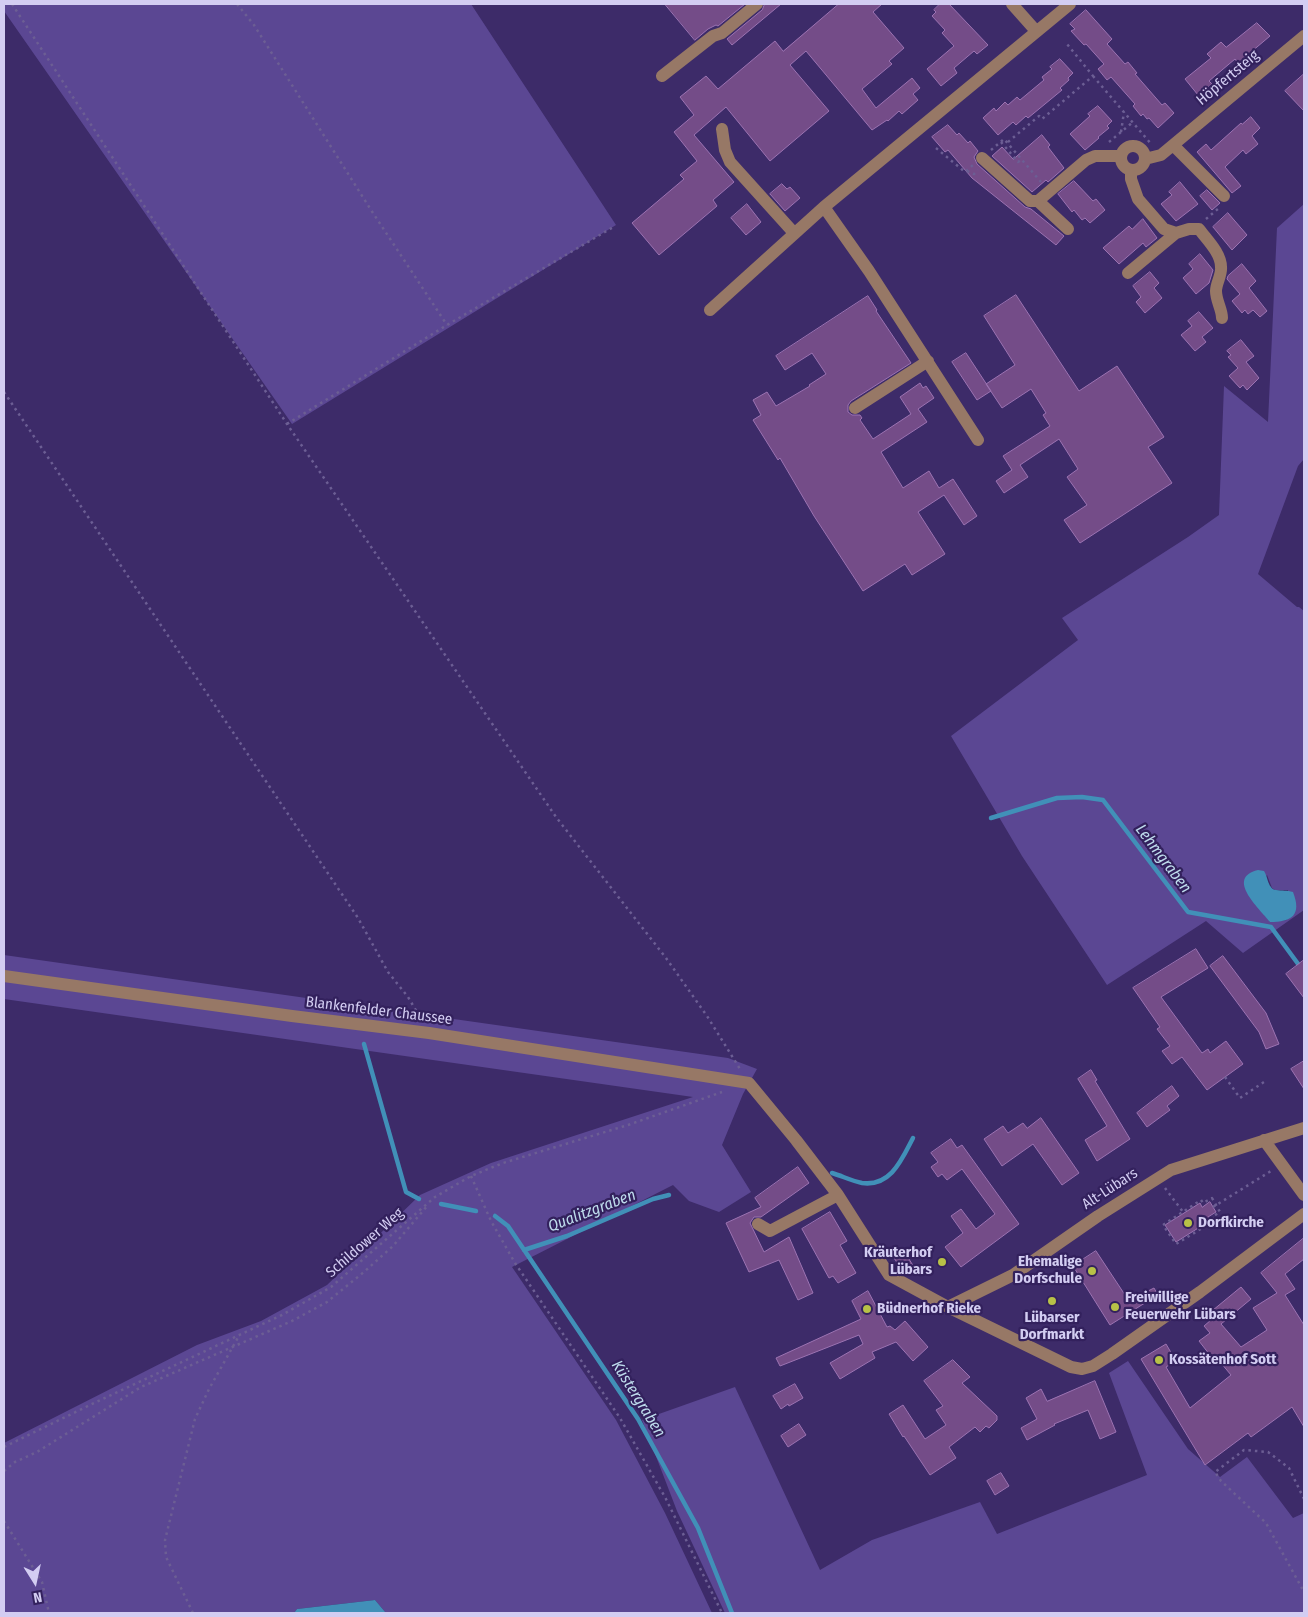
<!DOCTYPE html>
<html>
<head>
<meta charset="utf-8">
<style>
	body { margin:0 }
	#map { position:relative; width:1308px; height:1617px; overflow:hidden; background:#3d2b69; font-family:"Fira Sans Condensed",sans-serif }
	canvas { display:block }
	.frame { position:absolute; inset:0; border:5px solid #d3cdf2; pointer-events:none }
	.north { position:absolute; left:10px; top:1557px; width:50px; height:50px; -webkit-text-stroke:4px #33215d; paint-order:stroke; rotate:170deg; font-size:14px; font-weight:700; line-height:20px; text-align:center; color:#d3cdf2 }
	.north::after { content:''; display:block; margin:auto; width:18px; height:22px; background:#d3cdf2; clip-path:polygon(50% 0,100% 100%,50% 72%,0 100%) }
</style>
</head>
<body>
<div id="map">
<canvas width="1308" height="1617"></canvas>
<div class="frame"></div>
<div class="north">N</div>
</div>
<script>
const g = document.querySelector('canvas').getContext('2d');
g.lineJoin = 'round';
function fillPath(path, color) { g.fillStyle = color; g.fill(path, 'evenodd'); }
function strokePath(path, color, width, dash) { g.strokeStyle = color; g.lineWidth = width; g.lineCap = dash ? 'butt' : 'round'; g.setLineDash(dash || []); g.stroke(path); }
function write(font, color, halo, rows, align = 'center') {
  g.font = font + ' "Fira Sans Condensed",sans-serif'; g.lineWidth = 4.5; g.setLineDash([]); g.textBaseline = 'middle'; g.strokeStyle = halo; g.fillStyle = color; for (const [text, x, y, turn = 0] of rows) {
    g.save(); g.translate(x, y); g.rotate((+turn || 0) * Math.PI / 180); g.textAlign = isNaN(turn) ? turn : align; if (halo) g.strokeText(text, 0, 0); g.fillText(text, 0, 0); g.restore();
  }
}
fillPath(new Path2D(`
	M4 4H471L616 225 292 424 4 11Z
	M1304 204V459L1298 466 1258 574 1297 607H1299L1304 611V910L1243 953 1206 921 1107 985 1022 856 951 736 1078 640 1062 618 1188 537 1219 515 1224 386 1268 422 1277 228ZM1267 875 1272 888 1275 890H1288L1287 920 1270 922 1251 898Z
	M4 955 728 1058 757 1069 743 1094 722 1145 751 1192 719 1212 689 1201 673 1185 512 1267 616 1420 665 1513 712 1613H386L375 1600 297 1609 294 1613H4V1443L197 1345 261 1321 327 1285 420 1195 491 1163 693 1097 4 999Z
	M1128 1361 1188 1449 1220 1477 1247 1457 1293 1518 1304 1513V1613H725L677 1511 642 1420 735 1387 820 1570 872 1540 980 1502 997 1534 1147 1475 1109 1373Z`), '#5b4793');
fillPath(new Path2D(`
	M1258 870 1264 871C1268 877 1268 889 1276 890 1282 891 1287 890 1293 892 1302 915 1292 922 1270 922 1259 908 1225 878 1258 870Z
	M375 1600 386 1613H294L297 1609Z`), '#4190b8');
strokePath(new Path2D(`
	M991 818 1057 798 1082 797 1103 800 1188 912 1271 927 1304 972
	M364 1044 406 1192 419 1199
	M832 1173C842 1176 852 1181 862 1183 891 1187 902 1159 913 1138
	M441 1204 476 1211
	M495 1216 508 1226 638 1419 698 1528 732 1613
	M524 1250 567 1236 653 1199 669 1195`), '#4190b8', 4.5);
const building = new Path2D(`
	M665 4H745L718 26 716 25 708 29 695 40Z
	M765 4H781L732 45 727 39 762 10Z
	M839 4H882L873 12 904 48 889 61 892 64 862 89 876 108 912 78 920 88 913 94 918 100 902 114 899 111 888 121 887 120 872 130 806 51 790 65 829 111 770 161 726 107 694 135 734 182 713 200 717 206 659 255 632 223 684 179 680 175 697 161 674 132 694 115 680 97 706 76 718 89 775 41 783 51Z
	M940 4H949L988 45 977 54 974 51 954 68 957 73 941 86 927 69 954 46 942 33 945 30 932 16 936 12 934 10Z
	M1086 10 1112 39 1107 44 1125 64 1128 62 1137 73 1135 74 1162 105 1165 103 1174 113 1158 128 1149 118 1147 119 1143 114 1141 116 1133 106 1135 104 1111 77 1107 80 1098 69 1104 64 1086 44 1084 45 1071 31 1075 29 1070 24Z
	M1257 23 1270 36 1238 63 1235 59 1209 81 1212 84 1198 95 1185 79 1211 58 1207 54 1221 42 1226 47Z
	M1060 59 1073 73 1068 78 1069 80 1060 88 1062 90 1028 118 1026 116 1016 125 1013 122 998 135 983 118 994 108 996 111 1005 102 1008 105 1017 97 1020 100 1044 80 1042 77 1052 69 1050 67Z
	M1304 74V111L1285 91Z
	M1098 106 1112 121 1107 126 1109 128 1098 137 1099 138 1085 150 1070 134 1090 116 1088 114Z
	M1251 117 1260 128 1252 136 1258 144 1246 154 1243 150 1225 167 1241 186 1232 193 1197 152 1206 144 1211 150 1241 123 1242 124Z
	M948 125 957 135 959 133 968 143 970 141 978 151 974 157 977 164 1025 207 1031 209 1064 236 1056 245 972 178 948 150 945 152 932 137Z
	M1042 135 1050 145 1048 147 1064 168 1048 182 1046 180 1032 192 992 156 1002 147 1013 159Z
	M1074 181 1093 201 1096 199 1105 210 1090 223 1085 218 1082 220 1074 210 1072 212 1058 194Z
	M1180 182 1198 204 1176 221 1161 204 1172 195 1169 192Z
	M782 184 787 189 790 187 800 198 785 211 770 194Z
	M1207 190 1220 203 1212 210 1200 196Z
	M747 204 761 222 746 235 731 218Z
	M1228 213 1247 235 1232 250 1213 227Z
	M1143 219 1157 238 1146 247 1143 243 1119 264 1103 248 1129 226 1132 229Z
	M1200 254 1213 270 1209 283 1196 294 1183 278 1193 269 1189 264Z
	M1242 264 1256 281 1249 288 1267 311 1260 317 1253 310 1248 314 1245 310 1242 313 1232 301 1240 294 1227 279 1228 276Z
	M1150 272 1159 283 1154 288 1162 298 1145 313 1136 302 1141 297 1133 286Z
	M1016 295 1079 391 1117 366 1164 437 1148 447 1172 483 1080 543 1064 520 1087 505 1067 477 1078 469 1059 439 1020 465 1028 477 1004 493 996 481 1012 470 1003 456 1050 426 1043 415 1046 413 1031 389 1002 408 986 384 1015 365 984 316Z
	M868 296 877 310 876 311 911 363 851 401 848 405V412L852 415H860L862 418 860 420 873 439 911 414 900 397 920 383 923 388 926 386 934 398 918 409 927 422 881 452 903 488 929 471 939 488 953 479 977 516 964 525 944 495 918 512 945 554 912 575 905 564 863 591 814 516 780 458 778 460 753 420 761 415 753 400 767 392 776 406 810 386 809 385 826 374 812 353 785 370 776 356Z
	M1199 312 1213 328 1202 337 1206 342 1195 351 1181 335 1192 326 1188 321Z
	M1241 340 1254 356 1246 362 1259 378 1247 390 1243 385 1240 388 1229 376 1238 368 1228 357 1231 355 1227 351Z
	M966 353 991 391 977 400 952 362Z
	M1196 949 1208 968 1161 997 1202 1053 1208 1049 1210 1053 1226 1041 1243 1064 1207 1090 1182 1057 1172 1064 1162 1051 1170 1046 1157 1029 1160 1027 1133 988Z
	M1223 956 1266 1013 1279 1044 1266 1049 1259 1032 1210 966Z
	M1304 960V998L1286 974Z
	M1304 1061V1089L1291 1069Z
	M1091 1070 1097 1080 1095 1081 1130 1139 1097 1161 1085 1140 1107 1126 1078 1079Z
	M1172 1086 1179 1096 1167 1106 1170 1110 1147 1127 1137 1113Z
	M1041 1118 1079 1173 1062 1185 1033 1144 1002 1166 984 1139 1003 1126 1008 1133 1023 1123 1027 1128Z
	M951 1139 957 1148 962 1145 1019 1224 961 1267 945 1247 963 1233 951 1216 961 1209 976 1229 995 1214 962 1169 947 1180 942 1174 938 1177 931 1167 938 1162 931 1153Z
	M798 1167 809 1183 761 1217H754L750 1223 764 1252 789 1237 813 1293 798 1300 779 1260 749 1272 726 1223 761 1207 755 1198Z
	M1210 1202 1216 1212 1208 1217 1211 1220 1176 1242 1165 1225 1200 1203 1202 1207Z
	M830 1212 847 1241 840 1245 856 1273 838 1283 833 1276 829 1278 802 1229Z
	M1304 1238V1259L1285 1274 1295 1289 1285 1295 1304 1325V1427L1292 1407 1251 1437 1248 1433 1205 1465 1141 1359 1166 1344 1176 1361 1166 1367 1190 1408 1231 1375 1216 1357 1213 1359 1199 1341 1210 1333 1204 1326 1211 1320 1207 1315 1241 1287 1251 1299 1221 1324 1241 1347 1267 1330 1253 1308 1277 1293 1261 1273Z
	M902 1248 919 1275 896 1269 898 1264 892 1255Z
	M1096 1251 1127 1298 1130 1295 1132 1299 1154 1288 1159 1297 1149 1303 1148 1301 1110 1325 1073 1266Z
	M868 1291 887 1327 890 1326 895 1330 905 1321 928 1347 913 1361 896 1342 872 1352 875 1358 840 1379 830 1363 863 1344 859 1335 780 1366 776 1358 861 1319 852 1301Z
	M953 1360 970 1377 962 1383 997 1416V1420L989 1428 986 1426 980 1432 975 1427 949 1447 956 1458 930 1475 904 1436 903 1437 889 1414 903 1405 925 1439 946 1425 936 1410 943 1406 924 1381Z
	M1095 1381 1116 1432 1100 1439 1088 1410 1054 1424 1055 1425 1027 1440 1021 1428 1037 1419 1026 1398 1041 1389 1047 1401Z
	M795 1384 803 1398 789 1406 788 1404 781 1409 773 1396Z
	M799 1424 806 1435 788 1447 781 1436Z
	M1001 1473 1009 1486 995 1495 987 1481Z`);
fillPath(building, '#744c88');
strokePath(building, '#9c73b2', 1);
strokePath(new Path2D(`
	M12 4 287 424 556 817 666 958 707 1016 740 1069
	M237 4 254 25 371 210 447 325
	M1093 76 1152 145
	M1121 132 1124 112
	M1001 142 1018 162 1022 159
	M1008 142 1039 116 1042 119 1093 76 1067 44
	M1109 142 1133 122
	M936 148 965 172 973 165
	M991 150 1004 139 1041 182
	M967 171 974 174 978 170
	M1206 219 1219 208
	M4 392 358 918 388 972 408 997 421 1019
	M287 424 447 325 615 226
	M1225 1077 1240 1098 1264 1082
	M471 1176 491 1221 515 1263 620 1418 666 1499 722 1613
	M1165 1188 1183 1212
	M1212 1198 1220 1212 1212 1217 1214 1221 1176 1244 1163 1225 1201 1200 1203 1203Z
	M1213 1207 1271 1171
	M4 1447 90 1405 282 1315 331 1287 435 1197 471 1176 503 1163 628 1125 722 1092
	M4 1471 15 1462 37 1452 141 1387 292 1321 327 1302 364 1272 393 1246 428 1205
	M1304 1499 1289 1468 1268 1452 1244 1450 1215 1472 1221 1481 1266 1523 1304 1592
	M4 1521 42 1582 49 1613
	M193 1613 166 1557 165 1540 195 1419 209 1389 240 1334`), '#6c5e94', 2.5, [2.5, 4]);
strokePath(new Path2D(`
	M1012 4 1036 31
	M662 76 713 36 722 33 757 4
	M722 129 725 150 730 162 794 233
	M1173 145 1224 196
	M1121 158a12 12 0 1 1 24 0a12 12 0 1 1-24 0Z
	M982 158 1030 201H1038L1086 160 1095 156H1121
	M1145 159 1161 155 1304 36
	M1131 170V179L1138 199 1164 229 1176 233 1189 229H1199C1207 240 1221 253 1221 267 1222 275 1216 283 1216 291 1216 301 1222 309 1222 318
	M1038 201 1068 229
	M824 207 869 271 978 440
	M1128 273 1176 233
	M710 310 824 207 1070 4
	M855 408 928 361
	M4 976 292 1016 429 1033 749 1083 796 1140 838 1195 889 1275 948 1307 1071 1367 1082 1369 1093 1366 1112 1354 1200 1292 1304 1214
	M1264 1140 1304 1195
	M758 1224 770 1231 838 1195
	M948 1307 1013 1275 1098 1216 1171 1170 1304 1128`), '#977866', 12);
for (const [x, y, r, color] of [
	[1188,1223,5,"#b8c147"],
	[942,1262,5,"#b8c147"],
	[1092,1271,5,"#b8c147"],
	[1052,1301,5,"#b8c147"],
	[1115,1307,5,"#b8c147"],
	[867,1309,5,"#b8c147"],
	[1159,1360,5,"#b8c147"]
]) { const dot = new Path2D(); dot.arc(x, y, r, 0, 2 * Math.PI); g.fillStyle = color; g.fill(dot); strokePath(dot, '#33215d', 2); }
write('15px', '#d3cdf2', '#33215d', [
	["Höpfertsteig",1228,78,-40],
	["Blankenfelder Chaussee",379,1011,7],
	["Alt-Lübars",1110,1189,-33],
	["Schildower Weg",365,1243,-41]
]);
write('bold 15px', '#d3cdf2', '#33215d', [
	["Dorfkirche",1198,1223],
	["Kräuterhof",932,1253,"right"],
	["Lübars",932,1270,"right"],
	["Ehemalige",1082,1262,"right"],
	["Dorfschule",1082,1279,"right"],
	["Freiwillige",1125,1298],
	["Feuerwehr Lübars",1125,1315],
	["Büdnerhof Rieke",877,1309],
	["Lübarser",1052,1318,"center"],
	["Dorfmarkt",1052,1335,"center"],
	["Kossätenhof Sott",1169,1360]
], 'left');
write('italic 16px', '#bedbec', '#33215d', [
	["Lehmgraben",1163,859,53],
	["Qualitzgraben",592,1211,-21],
	["Küstergraben",638,1399,58]
]);
</script>
</body>
</html>
